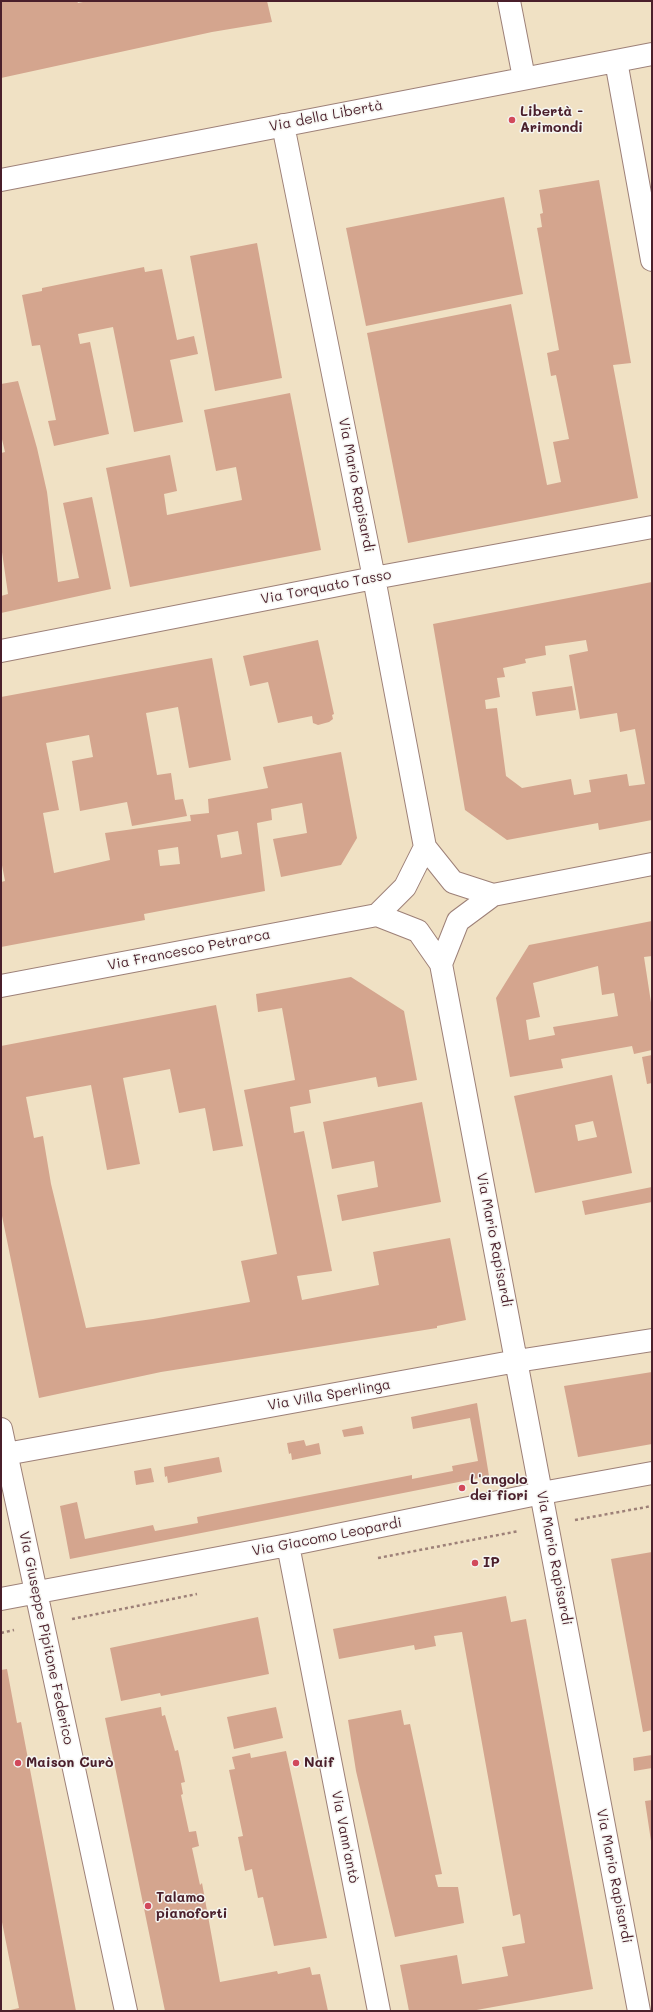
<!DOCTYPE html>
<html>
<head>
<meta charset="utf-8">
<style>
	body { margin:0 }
	#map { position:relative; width:653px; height:2012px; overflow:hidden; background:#f0e1c4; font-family:Mali,sans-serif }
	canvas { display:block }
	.frame { position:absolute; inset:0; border:2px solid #4a1f2b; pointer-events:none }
</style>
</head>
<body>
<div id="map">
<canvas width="653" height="2012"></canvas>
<div class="frame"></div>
</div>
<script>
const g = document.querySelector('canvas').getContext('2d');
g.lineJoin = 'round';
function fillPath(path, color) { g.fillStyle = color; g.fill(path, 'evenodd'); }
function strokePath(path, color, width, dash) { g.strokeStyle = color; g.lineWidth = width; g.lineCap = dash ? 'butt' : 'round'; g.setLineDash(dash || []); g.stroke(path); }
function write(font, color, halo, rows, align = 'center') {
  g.font = font + ' Mali,sans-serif'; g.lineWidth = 3; g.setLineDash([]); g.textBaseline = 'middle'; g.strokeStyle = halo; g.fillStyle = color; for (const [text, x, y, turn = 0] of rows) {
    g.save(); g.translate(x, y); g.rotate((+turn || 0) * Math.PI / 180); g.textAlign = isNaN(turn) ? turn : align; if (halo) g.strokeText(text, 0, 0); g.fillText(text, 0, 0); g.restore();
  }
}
fillPath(new Path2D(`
	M1 1H77L78 3 88 1H267L272 22 212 32 1 78Z
	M599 180 631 363 613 365 638 498 408 543 367 333 511 304 547 485 561 482 553 442 569 439 556 375 551 376 547 353 559 350 537 228 542 227 540 214 543 213 539 190Z
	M504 197 523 294 366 326 346 228Z
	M257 243 282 378 215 391 190 256Z
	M144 267 145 272 162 269 177 340 194 336 198 354 170 360 183 422 134 432 113 327 78 334 80 344 90 342 109 434 54 446 48 421 56 420 40 345 32 346 22 295 42 291V288Z
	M18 381 37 448 47 492 58 582 79 578 63 503 92 497 111 589 1 613V596L8 594 1 545V453L5 452 1 435V384Z
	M290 393 321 550 130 587 106 468 170 455 177 491 164 494 167 515 242 500 236 467 216 471 204 410Z
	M652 582V820L599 830 598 823 507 840 465 810 433 624ZM586 640 588 651 569 655 580 719 617 713 620 732 635 729 645 784 629 786 627 774 589 780 591 792 574 795 571 779 522 788 506 776 497 708 486 709 485 700 500 697 497 678 505 677 503 668 526 663 525 659 546 655 545 646Z
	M318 640 334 714 332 715 333 719 329 722 318 725 313 723 312 716 278 723 268 682 250 686 243 656Z
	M212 658 231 760 189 768 178 707 146 713 157 775 171 773 175 800 183 799 187 816 132 826 127 802 80 811 72 761 93 757 89 735 46 743 59 810 43 813 54 873 110 860 105 833 191 821 190 815 209 813 208 799 268 788 263 767 341 752 357 838 341 865 281 877 273 839 307 833 302 803 271 809 272 820 257 823 265 891 144 914 145 920 1 947V882L5 881 1 860V697ZM238 831 242 854 221 858 217 835ZM178 847 180 864 160 866 158 850Z
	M572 686 576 710 536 716 532 692Z
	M652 921V956L644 957 652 1009V1050L634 1054 632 1046 561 1059 563 1068 510 1077 496 998 529 945ZM598 966 602 995 614 993 618 1016 553 1027 555 1035 529 1040 526 1020 540 1017 533 983Z
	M351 977 404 1011 417 1080 378 1087 376 1077 309 1090 311 1103 290 1107 294 1133 304 1131 332 1271 297 1276 302 1300 379 1285 373 1252 450 1238 466 1320 437 1326V1328L161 1372 39 1398 1 1211V1046L216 1005 243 1146 213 1151 205 1108 179 1113 170 1069 123 1078 140 1164 107 1170 91 1085 26 1097 34 1138 43 1136 51 1184 86 1328 153 1319 250 1302 241 1261 277 1254 244 1090 295 1080 282 1008 258 1012 256 994Z
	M652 1055V1083L647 1084 642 1057Z
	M612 1075 632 1173 535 1193 514 1096ZM593 1121 597 1137 578 1141 575 1125Z
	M422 1102 441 1202 342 1221 337 1195 378 1187 374 1161 332 1169 323 1122Z
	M652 1187V1202L585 1215 582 1201Z
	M652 1372V1444L578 1457 564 1386Z
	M477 1403 489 1476 70 1559 60 1506 77 1502 85 1539 153 1525 155 1531 198 1523 197 1517 412 1475V1479L453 1471 452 1466 478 1461 470 1418 413 1429 411 1417Z
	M362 1426 364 1434 344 1437 342 1430Z
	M304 1440 306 1446 319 1443 321 1454 292 1460 291 1453 289 1454 287 1443Z
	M219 1457 222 1472 168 1483 167 1476 165 1477 164 1467Z
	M151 1468 154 1482 136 1485 134 1471Z
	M652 1552V1730L643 1732 611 1559Z
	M506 1596 511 1622 526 1619 593 1989 471 2011H409L400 1965 457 1955 462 1984 508 1976 502 1947 525 1943 520 1914 513 1916 462 1632 434 1636 436 1646 415 1650 414 1645 339 1659 333 1629Z
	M258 1617 269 1674 161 1696 160 1693 121 1701 110 1648Z
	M7 1669 17 1723 21 1722 76 2011H6L19 2008 1 1917V1670Z
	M161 1707 162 1716 165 1715 175 1751 178 1750 185 1782 181 1783 183 1794 181 1795 189 1832 196 1831 199 1846 192 1848 200 1885 202 1883 220 1982 277 1971 278 1974 310 1967 312 1975 320 1974 328 2011H165L105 1718Z
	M276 1707 283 1738 234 1749 227 1717Z
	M401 1710 404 1725 410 1724 442 1874 435 1875 438 1887H458L464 1923 395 1937 356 1771 348 1720Z
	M286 1751 327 1938 274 1946 263 1897 258 1898 252 1869 245 1871 238 1837 243 1836 229 1770 235 1769 232 1757 250 1753 251 1758Z
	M652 1755V1768L634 1771 633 1758Z
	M652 1800V1841H651L645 1801Z`), '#d4a58e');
const minor = new Path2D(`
	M509 1 524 78
	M616 61 652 260
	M283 125 374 578 425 847 453 882 493 895
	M1 180 652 54
	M1 651 374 578 652 527
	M377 915 418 931 441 964 639 2011
	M377 915 405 887 425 847
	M441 964 458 921 493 895 652 864
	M1 986 377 915
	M1 1429 126 2011
	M6 1454 517 1361 652 1340
	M288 1545 379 2011
	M1 1599 288 1545 542 1493 652 1473`);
strokePath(minor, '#9d8078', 24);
strokePath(new Path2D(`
	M575 1520 652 1506
	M378 1558 519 1531
	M72 1619 197 1594
	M1 1633 14 1630`), '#9d8078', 2.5, [3, 3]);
strokePath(minor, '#fff', 22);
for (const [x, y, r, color] of [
	[512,120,4,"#d1495b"],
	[462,1488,4,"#d1495b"],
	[475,1563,4,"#d1495b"],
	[18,1763,4,"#d1495b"],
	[296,1763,4,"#d1495b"],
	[148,1906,4,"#d1495b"]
]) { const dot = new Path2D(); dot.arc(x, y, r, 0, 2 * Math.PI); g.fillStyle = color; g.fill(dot); strokePath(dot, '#f6f6f2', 1.5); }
write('bold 14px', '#4a1f2b', '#f6f6f2', [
	["Libertà -",520,112],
	["Arimondi",520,128],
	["L'angolo",470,1480],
	["dei fiori",470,1496],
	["IP",483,1563],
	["Maison Curò",26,1763],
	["Naif",304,1763],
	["Talamo",156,1898],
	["pianoforti",156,1914]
], 'left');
write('14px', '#4a1f2b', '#f6f6f2', [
	["Via della Libertà",326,116,-11],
	["Via Mario Rapisardi",356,485,79],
	["Via Torquato Tasso",326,587,-11],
	["Via Francesco Petrarca",189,950,-11],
	["Via Mario Rapisardi",494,1240,79],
	["Via Villa Sperlinga",329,1395,-10],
	["Via Giacomo Leopardi",327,1537,-11],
	["Via Mario Rapisardi",554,1558,79],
	["Via Giuseppe Pipitone Federico",46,1638,78],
	["Via Vann'antò",345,1837,79],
	["Via Mario Rapisardi",614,1876,79]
]);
</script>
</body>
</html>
